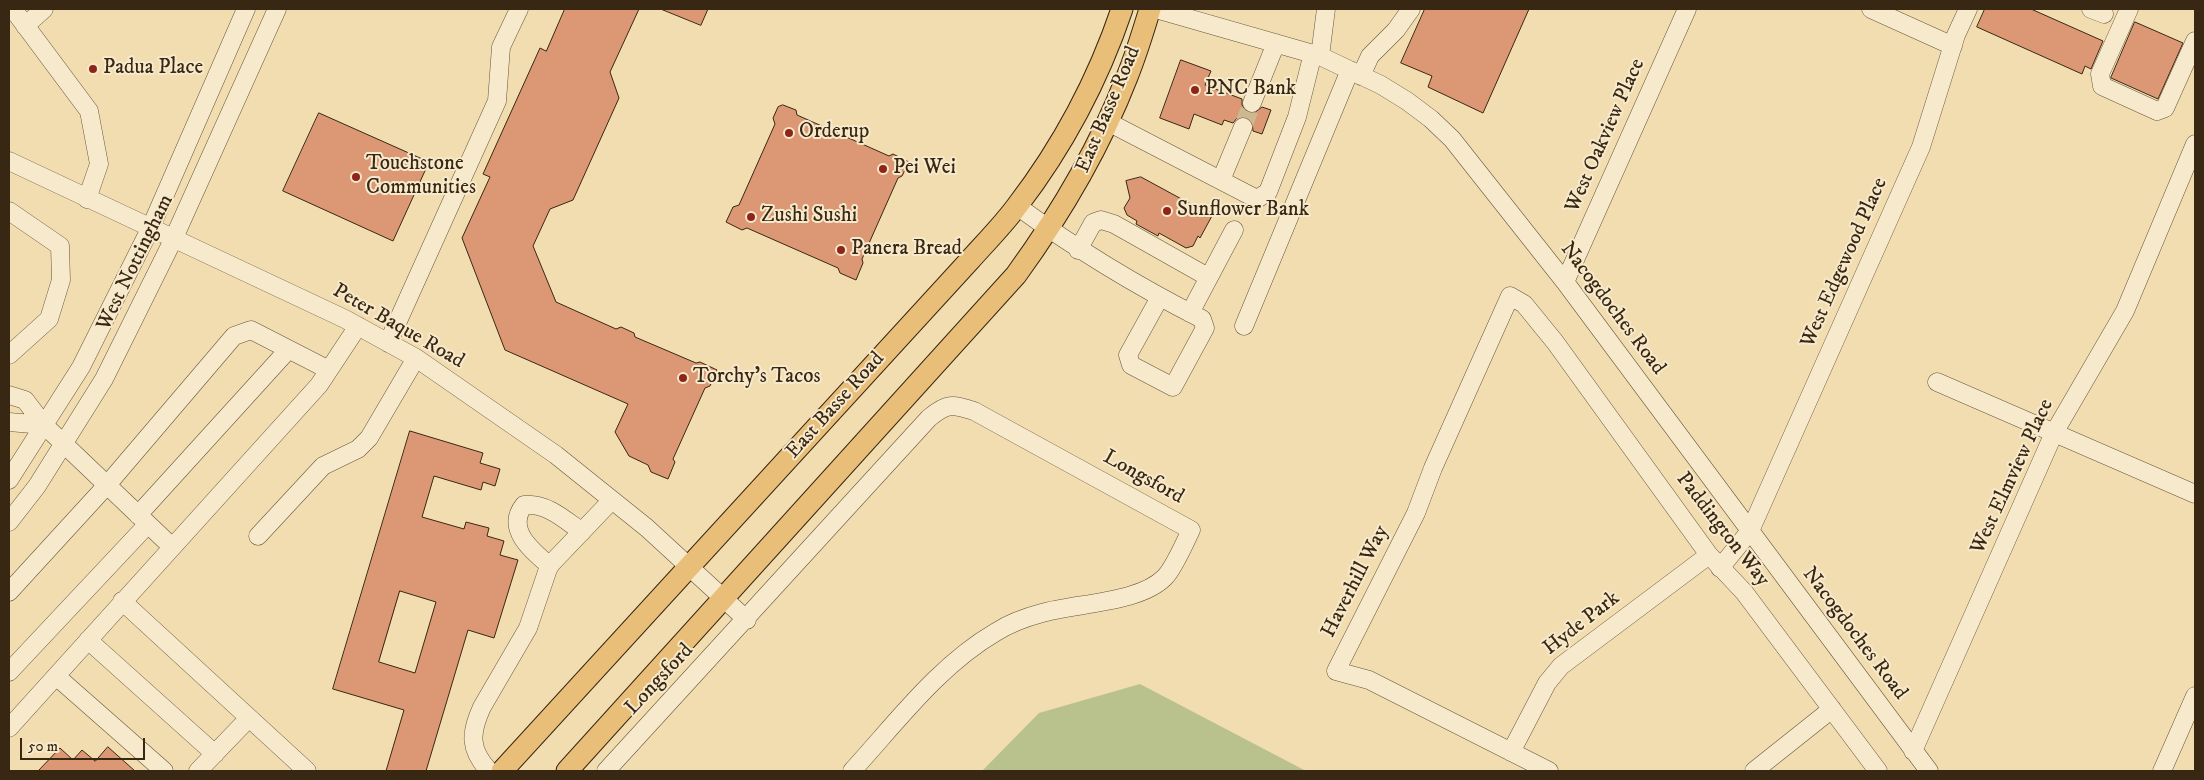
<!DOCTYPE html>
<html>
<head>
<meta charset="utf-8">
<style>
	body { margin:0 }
	#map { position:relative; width:2204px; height:780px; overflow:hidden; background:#f2ddb0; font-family:"IM FELL DW Pica",serif }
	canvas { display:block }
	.frame { position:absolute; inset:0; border:10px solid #382712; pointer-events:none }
	.scale { position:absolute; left:20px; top:738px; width:125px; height:22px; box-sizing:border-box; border:2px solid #382712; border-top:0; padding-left:6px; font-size:15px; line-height:18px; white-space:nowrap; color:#382712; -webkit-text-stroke:4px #f7e9cc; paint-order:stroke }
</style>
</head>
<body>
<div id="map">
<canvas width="2204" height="780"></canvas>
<div class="frame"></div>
<div class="scale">50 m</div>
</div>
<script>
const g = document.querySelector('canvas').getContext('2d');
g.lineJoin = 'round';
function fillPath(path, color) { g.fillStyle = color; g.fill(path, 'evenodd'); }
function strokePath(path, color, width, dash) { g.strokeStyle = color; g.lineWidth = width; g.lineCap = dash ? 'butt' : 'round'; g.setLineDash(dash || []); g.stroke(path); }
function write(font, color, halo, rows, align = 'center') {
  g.font = font + ' "IM FELL DW Pica",serif'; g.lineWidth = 4; g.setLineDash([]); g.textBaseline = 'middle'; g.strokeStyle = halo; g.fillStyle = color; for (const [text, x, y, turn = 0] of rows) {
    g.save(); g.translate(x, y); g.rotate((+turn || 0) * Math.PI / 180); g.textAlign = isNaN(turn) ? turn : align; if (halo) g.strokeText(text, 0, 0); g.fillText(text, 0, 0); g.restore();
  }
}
fillPath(new Path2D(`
	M1140 684 1306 771H982L1039 713Z`), '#b9c18c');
const building = new Path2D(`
	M565 9H639L610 72 619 98 573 200 550 209 533 246 556 302 616 329 621 327 634 333 635 337 696 363 700 362 717 370 710 386 705 388 673 459 675 462 668 479 651 472 648 465 629 456 615 432 628 404 505 350 462 238 490 177 483 174 540 48 546 51Z
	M661 9H708L701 25Z
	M1425 9H1529L1483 113 1428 87 1432 76 1401 63Z
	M1985 9H2031L2103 41 2091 69 2085 66 2082 74 1977 27Z
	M2135 22 2183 43 2158 99 2111 78Z
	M1181 60 1211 71 1205 85 1242 99V105L1248 113H1254L1262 107 1271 110 1262 134 1253 131 1252 121 1247 117 1237 118 1233 123 1224 120 1222 125 1194 114 1189 129 1160 118Z
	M783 105 796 110 797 115 889 156 893 154 909 162 902 176 898 178 862 259 863 263 856 280 840 273 838 268 747 228 742 230 726 222 733 207 739 205 775 124 773 118 778 107Z
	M319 113 429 162 393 241 283 191Z
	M1141 177 1198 208 1199 206 1213 214 1200 238 1198 236 1193 246 1186 248 1159 233 1158 236 1136 224 1137 221 1127 215 1124 208 1130 198 1126 181Z
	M410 431 483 453 480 463 500 469 495 486 483 482 481 490 434 476 422 517 464 529 466 522 489 528 487 536 504 541 500 555 518 560 494 638 468 630 426 771H386L404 710 333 689ZM400 591 436 602 415 673 379 662Z
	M108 747 135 771H38L60 748 73 760 82 750 95 761Z`);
fillPath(building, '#dc9875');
strokePath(building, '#382712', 1);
strokePath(new Path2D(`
	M1243 127 1252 103`), '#cdb990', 18, [18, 9]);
const minor = new Path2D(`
	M13 9 89 111 99 164 87 199
	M1156 9 1320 56 1381 85 1407 101 1431 119 1452 139 1565 282 1929 771
	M1871 9 1953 46
	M2091 9 2104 14
	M2129 9 2100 74 2102 86 2157 111 2165 108 2195 41
	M25 26 44 9
	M1320 56 1326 9
	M1361 76 1370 56 1396 30 1411 9
	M1252 103 1276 43
	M1108 122 1249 195 1257 199 1268 192 1297 117 1313 53
	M9 161 345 319 416 358 556 455 647 528 747 620
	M1221 180 1243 127
	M1017 206C1076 249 1137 286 1202 319L1205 328 1173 387 1131 365 1128 355 1160 297
	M9 211 60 246 61 280 49 319 9 355
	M1078 250 1093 223 1101 220 1114 224 1208 277
	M1565 282 1687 9
	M1190 313 1234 230
	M1244 326 1350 70
	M388 343 497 101 501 47 519 9
	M1937 382 2195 494
	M9 395 25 400 44 425 171 546
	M9 422 44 425
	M9 480 81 367 150 229 246 9
	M138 515 288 350
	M9 522 37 486 104 379 173 240 277 9
	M258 536 323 466 358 449 369 438 416 358
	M550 566C532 551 505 529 524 505 547 503 564 519 582 532
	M1720 568 1750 531 1921 147 1956 35 1968 9
	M9 592 107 485 234 336 251 330 329 370
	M122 601 307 771
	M88 640 215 754
	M9 672 148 524
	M56 676 164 771
	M9 728 319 385 358 326
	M1913 751 2054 433 2125 311 2195 144
	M1511 752 1547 683 1561 666 1709 555
	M198 771 249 718
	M489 771C469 749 470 733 482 707L528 628 549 566 611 501
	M606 771 929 418C947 403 952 404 974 411L1191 530C1185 542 1174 568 1165 577 1140 603 1077 603 1042 613 1027 617 1010 623 996 632 939 665 896 723 852 771
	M1549 771 1369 680 1336 671 1416 513 1433 468 1510 296 1524 304 1555 342 1709 555 1744 592 1878 771
	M1754 771 1832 709
	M2162 771 2195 696`);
const major = new Path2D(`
	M502 771 970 260C986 242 1003 225 1017 206 1063 146 1098 80 1122 9
	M567 771 1016 275C1061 213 1099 149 1127 77 1136 55 1143 32 1150 9`);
strokePath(minor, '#66543a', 19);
strokePath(major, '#382712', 23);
strokePath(minor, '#f7e9cc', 18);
strokePath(major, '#e9be78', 21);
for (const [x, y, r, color] of [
	[93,69,5,"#8f2418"],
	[1195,90,5,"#8f2418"],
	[789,133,5,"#8f2418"],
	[883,169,5,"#8f2418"],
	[356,177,5,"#8f2418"],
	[1167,211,5,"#8f2418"],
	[751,217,5,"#8f2418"],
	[841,250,5,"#8f2418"],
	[683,378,5,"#8f2418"]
]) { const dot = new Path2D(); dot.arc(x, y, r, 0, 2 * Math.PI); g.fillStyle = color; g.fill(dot); strokePath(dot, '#f7e9cc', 2); }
write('21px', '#382712', '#f7e9cc', [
	["Padua Place",103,69],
	["PNC Bank",1205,90],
	["Orderup",799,133],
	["Touchstone",366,165],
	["Communities",366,189],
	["Pei Wei",893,169],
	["Sunflower Bank",1177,211],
	["Zushi Sushi",761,217],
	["Panera Bread",851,250],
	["Torchy's Tacos",693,378]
], 'left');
write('21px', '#382712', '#f7e9cc', [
	["East Basse Road",1109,110,-67],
	["West Oakview Place",1606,136,-66],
	["West Nottingham",136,263,-64],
	["West Edgewood Place",1845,263,-66],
	["Nacogdoches Road",1612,309,53],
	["Peter Baque Road",398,327,30],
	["East Basse Road",836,406,-48],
	["West Elmview Place",2013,477,-65],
	["Longsford",1143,478,29],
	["Paddington Way",1722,530,52],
	["Haverhill Way",1356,582,-63],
	["Hyde Park",1582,624,-38],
	["Nacogdoches Road",1854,634,53],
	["Longsford",660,680,-47]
]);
</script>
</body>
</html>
